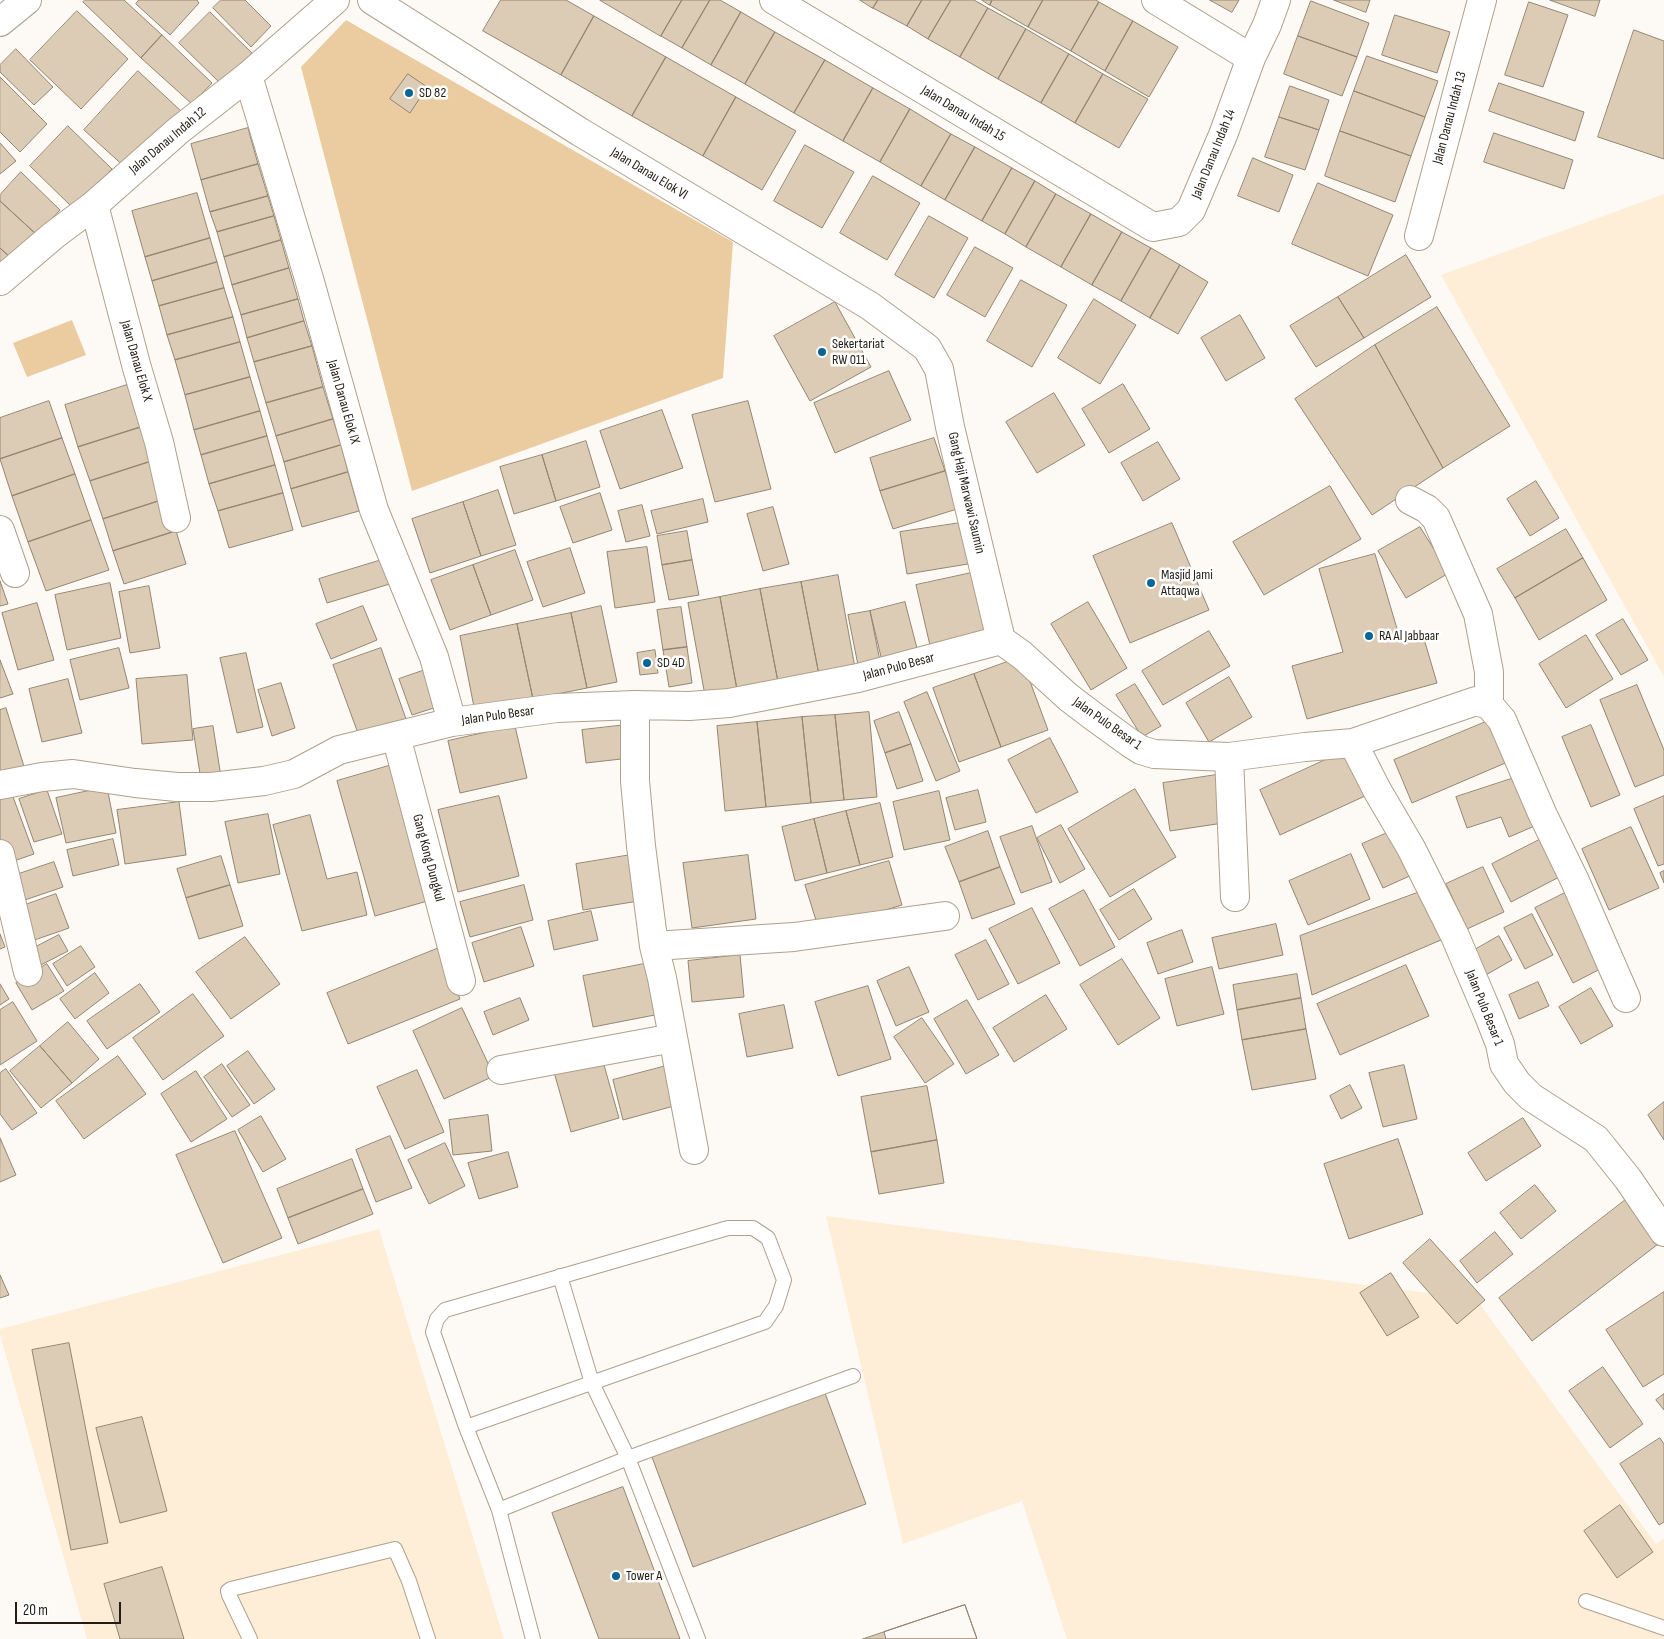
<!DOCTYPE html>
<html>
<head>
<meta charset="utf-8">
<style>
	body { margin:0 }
	#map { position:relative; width:1664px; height:1639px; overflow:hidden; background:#fdfaf5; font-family:"Sofia Sans Condensed",sans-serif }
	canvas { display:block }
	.scale { position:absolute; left:15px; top:1602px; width:106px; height:22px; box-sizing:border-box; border:2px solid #221c14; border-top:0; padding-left:6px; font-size:15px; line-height:18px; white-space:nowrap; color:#221c14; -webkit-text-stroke:4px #fff; paint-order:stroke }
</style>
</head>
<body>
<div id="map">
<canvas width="1664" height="1639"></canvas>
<div class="scale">20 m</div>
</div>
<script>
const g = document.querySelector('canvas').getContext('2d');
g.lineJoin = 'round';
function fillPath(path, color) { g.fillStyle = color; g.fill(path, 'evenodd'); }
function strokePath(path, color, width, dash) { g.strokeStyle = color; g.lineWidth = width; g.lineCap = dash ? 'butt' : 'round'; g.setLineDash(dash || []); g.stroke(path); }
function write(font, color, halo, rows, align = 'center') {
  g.font = font + ' "Sofia Sans Condensed",sans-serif'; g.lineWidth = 5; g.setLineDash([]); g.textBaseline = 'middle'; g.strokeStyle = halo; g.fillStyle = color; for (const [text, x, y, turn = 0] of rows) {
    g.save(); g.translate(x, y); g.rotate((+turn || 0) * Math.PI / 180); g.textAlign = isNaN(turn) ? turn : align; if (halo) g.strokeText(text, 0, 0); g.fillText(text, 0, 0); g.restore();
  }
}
fillPath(new Path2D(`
	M1664 194V677L1441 275Z
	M826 1216 1476 1299 1656 1544 1664 1538V1639H1067L1022 1501 903 1544Z
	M379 1229 504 1639H87L0 1335V1329Z`), '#ffeed7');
fillPath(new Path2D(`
	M346 20 733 242 723 378 412 491 301 67Z
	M72 320 86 355 27 377 13 343Z`), '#eacca0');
const building = new Path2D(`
	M85 0H124L162 35 141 58 83 2Z
	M139 0H197L199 3 170 35 136 4Z
	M221 0H245L271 26 251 47 213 8Z
	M501 0H566L594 16 561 75 483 31Z
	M600 0H682L661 36Z
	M682 0H710L682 48 661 36Z
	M710 0H720L741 12 711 65 682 48Z
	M860 0H878L873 8Z
	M878 0H922L907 26 873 8Z
	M922 0H951L928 39 907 26Z
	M951 0H974L988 8 960 57 928 39Z
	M982 0H992L990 5Z
	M992 0H1043L1028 27 990 5Z
	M1043 0H1096L1099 2 1071 51 1028 27Z
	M1210 0H1239L1232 12Z
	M1334 0H1370L1366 12Z
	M1550 0H1600L1595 16Z
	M1311 1 1369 23 1357 57 1298 36Z
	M1099 2 1133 21 1105 71 1071 51Z
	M1529 2 1568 15 1543 87 1505 75Z
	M988 8 1026 29 998 79 960 57Z
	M77 11 128 59 81 109 30 60Z
	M210 12 253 54 222 85 179 43Z
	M741 12 775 32 745 84 711 65Z
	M1395 15 1450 32 1437 73 1382 55Z
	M594 16 666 57 632 116 561 75Z
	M1133 21 1178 47 1149 97 1105 71Z
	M1026 29 1069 54 1041 103 998 79Z
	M1634 30 1664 41V159L1598 137Z
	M775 32 825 60 794 113 745 84Z
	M162 35 212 83 192 104 141 58Z
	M1298 36 1357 57 1342 96 1284 74Z
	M16 49 53 87 34 105 0 72V65Z
	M1069 54 1103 74 1075 123 1041 103Z
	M1367 56 1438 81 1425 117 1354 91Z
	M666 57 736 97 703 156 632 116Z
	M825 60 873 88 843 141 794 113Z
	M138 71 181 111 127 169 84 130Z
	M408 74 427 87 410 113 390 99Z
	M1103 74 1148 99 1119 148 1075 123Z
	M0 77 47 124 20 152 0 132Z
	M1499 83 1584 112 1575 141 1489 111Z
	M1290 86 1329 100 1319 130 1279 117Z
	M873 88 910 109 880 162 843 141Z
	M1354 91 1425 117 1411 156 1340 131Z
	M736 97 796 131 762 190 703 156Z
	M910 109 951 134 921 186 880 162Z
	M1279 117 1319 130 1305 170 1265 157Z
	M68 126 112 169 73 208 30 166Z
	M248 128 258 164 201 180 191 144Z
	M1340 131 1411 156 1395 202 1325 176Z
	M1494 133 1573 160 1564 189 1484 162Z
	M951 134 975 147 945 200 921 186Z
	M0 143 16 161 0 174Z
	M805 145 854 172 822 228 774 201Z
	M975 147 1012 168 982 221 945 200Z
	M1253 158 1293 175 1279 212 1238 196Z
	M258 164 268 196 210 212 201 180Z
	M1012 168 1035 181 1005 234 982 221Z
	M21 172 60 210 37 235 0 201V195Z
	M873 176 920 203 887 260 840 233Z
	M1035 181 1056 194 1026 247 1005 234Z
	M1318 183 1393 215 1368 276 1292 244Z
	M197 193 210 238 145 257 132 211Z
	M1056 194 1091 214 1061 267 1026 247Z
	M268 196 274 216 217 232 210 212Z
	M0 201 37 235 13 260 0 248Z
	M1091 214 1122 232 1092 285 1061 267Z
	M274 216 281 240 224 257 217 232Z
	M929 216 968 238 934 298 895 275Z
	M1122 232 1151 248 1121 301 1092 285Z
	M210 238 217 262 152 281 145 257Z
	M281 240 289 268 232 285 224 257Z
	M975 247 1013 268 985 317 947 295Z
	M0 248 13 260 0 273Z
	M1151 248 1180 265 1150 318 1121 301Z
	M1406 255 1431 297 1364 338 1338 297Z
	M217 262 224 288 159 306 152 281Z
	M1180 265 1208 282 1178 334 1150 318Z
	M289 268 298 299 241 315 232 285Z
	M1021 280 1067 305 1032 367 987 341Z
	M224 288 233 317 167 335 159 306Z
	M1338 297 1364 338 1316 367 1290 326Z
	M298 299 304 321 247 338 241 315Z
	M1094 299 1136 325 1100 384 1058 358Z
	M835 302 871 367 810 401 774 336Z
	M1437 307 1510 426 1443 468 1375 345Z
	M1240 315 1265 358 1226 381 1201 338Z
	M233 317 240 342 175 360 167 335Z
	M304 321 312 346 254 362 247 338Z
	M240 342 250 377 185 395 175 360Z
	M1375 345 1443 468 1372 515 1295 399Z
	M312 346 323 387 266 403 254 362Z
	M889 371 911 420 835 453 814 403Z
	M250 377 260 411 194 430 185 395Z
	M1123 384 1150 429 1109 453 1082 409Z
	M127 385 141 427 78 447 65 405Z
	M323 387 333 419 276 436 266 403Z
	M1054 393 1085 445 1037 473 1006 422Z
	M49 401 62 438 0 459V418Z
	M748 401 771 489 715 502 692 415Z
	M662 410 683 468 620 489 600 431Z
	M260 411 267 436 201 455 194 430Z
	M333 419 341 445 284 462 276 436Z
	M141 427 152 461 90 481 78 447Z
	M267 436 275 465 209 484 201 455Z
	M62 438 75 474 12 496 0 459Z
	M934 438 945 471 880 491 870 458Z
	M586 441 600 487 556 501 542 455Z
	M1158 442 1180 479 1143 501 1121 463Z
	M341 445 348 472 291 489 284 462Z
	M542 455 556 501 514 514 500 467Z
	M152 461 165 499 103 519 90 481Z
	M275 465 283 493 218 511 209 484Z
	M945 471 957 509 893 529 880 491Z
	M348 472 359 511 302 527 291 489Z
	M75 474 91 520 28 542 12 496Z
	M1536 481 1559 518 1530 536 1507 499Z
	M1330 486 1361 539 1264 595 1233 542Z
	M498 490 516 545 481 556 463 502Z
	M283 493 293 530 229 548 218 511Z
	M600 493 612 530 573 543 560 507Z
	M165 499 176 531 113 551 103 519Z
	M703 499 708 522 657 534 651 511Z
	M463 502 481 556 430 573 412 519Z
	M642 505 650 536 626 542 618 511Z
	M773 507 789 564 763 571 747 514Z
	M91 520 109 570 46 591 28 542Z
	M967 522 974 563 907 574 900 532Z
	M1172 523 1209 610 1130 643 1093 556Z
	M1420 527 1449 573 1406 598 1378 551Z
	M1566 529 1583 558 1515 598 1497 569Z
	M176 531 186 564 124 584 113 551Z
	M687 531 692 560 662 565 657 536Z
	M647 547 655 602 615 608 607 552Z
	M570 548 585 593 543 607 527 562Z
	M515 550 533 600 491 615 473 565Z
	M1375 554 1400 639 1422 632 1437 683 1307 719 1292 666 1343 652 1319 569Z
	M1583 558 1607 600 1539 640 1515 598Z
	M385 559 393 583 327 603 319 579Z
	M692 560 699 595 669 600 662 565Z
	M473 565 491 615 450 630 431 580Z
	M976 572 991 641 932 654 916 585Z
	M838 575 856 673 820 680 801 582Z
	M0 581 8 604 0 606Z
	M801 582 820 680 779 687 760 589Z
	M110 583 121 638 67 650 55 595Z
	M149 586 160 648 130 653 119 592Z
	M760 589 779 687 738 695 720 597Z
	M720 597 738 695 706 701 688 603Z
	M905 602 919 656 883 665 870 611Z
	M1088 602 1127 668 1091 690 1051 624Z
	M37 603 54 660 18 670 2 613Z
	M363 606 377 640 331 659 316 624Z
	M601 606 617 682 587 688 571 613Z
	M681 607 687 647 663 650 657 610Z
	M870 611 880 661 858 665 848 615Z
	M571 613 587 688 533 699 517 624Z
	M1623 619 1648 660 1621 675 1596 635Z
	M517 624 533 699 475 712 460 636Z
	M1209 631 1230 666 1163 705 1142 671Z
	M1586 635 1613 679 1566 708 1539 664Z
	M687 647 692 683 669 687 663 650Z
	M119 648 129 688 80 700 70 660Z
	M381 648 406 719 359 736 333 665Z
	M655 650 658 673 640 675 637 653Z
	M246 653 263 727 237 733 220 658Z
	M1021 657 1048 730 1001 747 974 674Z
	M0 660 13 694 0 698Z
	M431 668 443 705 412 715 399 679Z
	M974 674 1001 747 959 762 933 688Z
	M187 675 193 740 142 744 136 679Z
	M1229 677 1252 717 1209 742 1186 703Z
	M68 679 82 733 42 742 29 689Z
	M281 683 295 728 272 736 258 690Z
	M1135 684 1161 726 1142 737 1116 695Z
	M1637 685 1664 750V775L1635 787 1600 700Z
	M927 692 960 771 936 781 904 702Z
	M6 708 26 773 0 781V710Z
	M869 712 877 797 844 800 835 715Z
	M899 712 911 744 885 753 874 721Z
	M835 715 844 800 811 803 802 717Z
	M802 717 811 803 766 807 757 722Z
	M1493 719 1510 761 1412 803 1394 760Z
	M757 722 766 807 725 811 717 726Z
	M626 725 630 758 586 763 582 730Z
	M1591 725 1620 795 1591 807 1562 737Z
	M213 726 221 777 201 780 193 729Z
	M515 726 527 778 460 793 448 741Z
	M1050 738 1078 792 1036 813 1008 760Z
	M911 744 923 781 897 789 885 753Z
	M1345 751 1365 796 1280 835 1260 790Z
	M392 765 431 900 375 916 337 781Z
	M1223 774 1230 822 1170 831 1163 783Z
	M1514 778 1537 825 1509 837 1501 817 1467 828 1456 797Z
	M107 787 116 833 66 843 56 798Z
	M1135 789 1176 857 1110 897 1068 829Z
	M47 790 62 834 34 842 19 799Z
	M978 790 986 822 955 830 946 798Z
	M939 791 950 840 904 850 893 802Z
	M12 794 34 854 8 863 0 838V800Z
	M499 796 519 876 458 892 438 810Z
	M1664 796V864L1658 866 1634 809Z
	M179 802 186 855 125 864 117 810Z
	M880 803 893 857 860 865 846 811Z
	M846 811 860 865 827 873 814 819Z
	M268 814 280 874 238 883 225 822Z
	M310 815 327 879 357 872 367 915 302 931 273 825Z
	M814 819 827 873 795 881 782 827Z
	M1061 825 1085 869 1060 883 1037 838Z
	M1032 826 1052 882 1021 893 1000 837Z
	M1631 827 1659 888 1609 910 1582 849Z
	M1394 830 1414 874 1383 888 1362 844Z
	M988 831 1000 867 959 882 945 847Z
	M1547 836 1567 873 1511 902 1492 864Z
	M113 839 119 865 73 876 67 850Z
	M637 854 645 900 583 910 576 864Z
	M1351 854 1370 899 1308 925 1289 881Z
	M748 855 756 919 692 928 683 863Z
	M221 856 230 885 186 898 177 869Z
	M889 861 902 905 819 930 805 885Z
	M54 862 63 887 19 902 10 877Z
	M1000 867 1015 904 972 919 959 882Z
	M1483 867 1504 912 1467 929 1446 884Z
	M1664 871V883L1660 873Z
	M230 885 243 926 199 939 186 898Z
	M524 885 533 920 470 937 460 902Z
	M1134 889 1152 919 1119 940 1100 910Z
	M1428 889 1448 937 1312 995 1300 936Z
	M1084 890 1115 947 1080 966 1049 909Z
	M1567 892 1606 966 1573 983 1535 908Z
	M56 894 69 928 26 943 14 909Z
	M1032 908 1060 963 1018 984 989 929Z
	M591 911 598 940 554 950 548 921Z
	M1532 914 1553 955 1525 969 1504 928Z
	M1276 924 1283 955 1219 969 1212 938Z
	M521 927 534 966 484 982 472 943Z
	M1182 930 1193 962 1158 974 1147 943Z
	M0 934 5 947 0 949Z
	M59 935 68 951 35 968 26 952Z
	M1499 936 1512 960 1484 976 1471 952Z
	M245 937 280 984 231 1019 196 972Z
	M986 940 1009 984 978 1000 955 955Z
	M81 946 95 967 67 986 53 964Z
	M439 948 460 999 348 1044 327 993Z
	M740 955 744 997 692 1002 688 961Z
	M1122 959 1160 1018 1118 1045 1080 985Z
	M654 962 665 1013 593 1027 583 976Z
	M47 964 64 991 32 1010 16 983Z
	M1406 965 1429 1016 1340 1055 1317 1004Z
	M909 967 929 1012 896 1026 877 981Z
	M1212 967 1224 1014 1177 1026 1165 979Z
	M95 973 109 993 75 1019 60 999Z
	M1297 974 1301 998 1237 1010 1233 985Z
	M1538 982 1549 1006 1519 1019 1509 995Z
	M0 984 9 999 0 1005Z
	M140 984 160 1012 107 1049 87 1021Z
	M868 986 891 1059 838 1076 815 1002Z
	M1591 988 1613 1026 1581 1044 1559 1007Z
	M193 994 224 1036 163 1080 133 1038Z
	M1046 995 1067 1029 1014 1062 993 1028Z
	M520 998 529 1020 493 1035 484 1012Z
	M1301 998 1306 1029 1242 1040 1237 1010Z
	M967 1000 999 1055 966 1074 934 1019Z
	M13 1002 37 1041 0 1065V1010Z
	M784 1005 793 1048 747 1057 739 1014Z
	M462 1008 494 1076 444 1099 413 1031Z
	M922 1018 954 1064 925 1083 894 1037Z
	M68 1022 99 1059 72 1083 40 1046Z
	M1306 1029 1316 1079 1252 1090 1242 1040Z
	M40 1046 72 1083 41 1108 10 1071Z
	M248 1051 275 1089 254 1104 227 1066Z
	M118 1056 146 1094 84 1139 56 1101Z
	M602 1058 619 1118 571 1132 554 1072Z
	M222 1064 250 1105 232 1117 204 1077Z
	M670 1065 681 1104 623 1120 613 1080Z
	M1404 1065 1417 1119 1383 1127 1369 1073Z
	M6 1069 37 1113 12 1130 0 1114V1073Z
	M417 1070 444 1132 405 1149 377 1087Z
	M196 1071 227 1119 191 1142 161 1094Z
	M1350 1085 1362 1108 1341 1119 1330 1096Z
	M927 1086 937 1140 871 1152 861 1097Z
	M1664 1102V1140L1648 1115Z
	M488 1115 492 1151 453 1155 449 1120Z
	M261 1116 286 1159 263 1172 238 1130Z
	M1523 1118 1541 1146 1486 1181 1468 1153Z
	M235 1131 282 1238 223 1263 176 1155Z
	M390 1136 412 1188 376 1202 356 1150Z
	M0 1138 16 1175 0 1182Z
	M1398 1139 1423 1214 1349 1239 1324 1164Z
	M937 1140 944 1183 879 1194 871 1152Z
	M445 1143 465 1186 429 1204 408 1160Z
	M508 1152 518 1187 479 1199 468 1163Z
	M352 1159 363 1189 288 1218 277 1189Z
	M1535 1185 1556 1211 1521 1239 1500 1213Z
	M363 1189 373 1214 298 1244 288 1218Z
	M1628 1198 1662 1241 1532 1341 1499 1298Z
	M1495 1232 1513 1254 1477 1283 1460 1261Z
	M1430 1239 1485 1300 1457 1324 1403 1263Z
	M1391 1273 1419 1317 1387 1336 1360 1293Z
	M0 1275 9 1295 0 1298Z
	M1664 1292V1374L1643 1387 1606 1330Z
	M69 1343 108 1543 71 1550 32 1350Z
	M1603 1367 1643 1424 1610 1448 1569 1391Z
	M825 1393 866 1504 693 1567 652 1457Z
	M1664 1394V1410L1656 1400Z
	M142 1417 167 1511 120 1523 96 1428Z
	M1660 1438 1664 1444V1522L1659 1525 1620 1464Z
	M623 1487 680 1639H599L552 1513Z
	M1620 1505 1653 1552 1617 1578 1584 1531Z
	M162 1567 184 1639H120L104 1584Z
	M965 1605 977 1639H886L884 1632Z
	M965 1605 977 1639H863Z`);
fillPath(building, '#dcccb6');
strokePath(building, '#948671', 1);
const service = new Path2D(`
	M560 1276 592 1383 628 1458 698 1639
	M466 1427 765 1322 776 1306 784 1280 768 1238 753 1228H728L445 1310 437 1319 433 1332 466 1427 499 1510 533 1639
	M499 1510 628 1458 853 1376
	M1586 1601 1664 1628
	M250 1639 229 1595 228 1591 231 1589 395 1549 409 1581 428 1639`);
const minor = new Path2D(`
	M372 0 580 132 870 306 927 348 939 369 950 427 1001 640
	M774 0 1153 227 1179 222 1191 210 1223 135 1251 58 1267 25 1276 0
	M1156 0 1251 58
	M0 22 27 0
	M248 76 310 282 374 510 434 657 452 722
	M94 205 137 368 159 442 176 518
	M1419 236 1482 0
	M0 281 54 235 94 205 179 130 248 76 335 0
	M1410 500 1427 509 1436 518 1478 614 1489 672V705
	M0 530 15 573
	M1001 640 1022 655 1068 697 1093 716 1130 743 1141 750 1154 754 1229 757 1305 747 1353 743 1476 701 1489 705 1502 720 1542 813 1575 881 1626 998
	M635 705V781L641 846 654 946 662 978 694 1150
	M396 736 461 981
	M1353 743 1377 790 1411 848 1455 936 1489 1016 1500 1044 1504 1064 1517 1083 1531 1097 1596 1139 1628 1179 1664 1232
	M1229 757 1235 897
	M0 785 42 777 73 774 135 783 177 787H211L264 781 294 774 339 750 452 722 557 708 635 705 689 706 729 703 858 678 1001 640
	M0 854 28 972
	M654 946 794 937 945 916
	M501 1070 673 1038`);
strokePath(service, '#afa08b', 16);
strokePath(minor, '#afa08b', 30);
strokePath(service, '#fff', 14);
strokePath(minor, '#fff', 28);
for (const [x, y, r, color] of [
	[409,93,5,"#066796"],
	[822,352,5,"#066796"],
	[1151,583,5,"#066796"],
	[1369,636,5,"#066796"],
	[647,663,5,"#066796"],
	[616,1576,5,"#066796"]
]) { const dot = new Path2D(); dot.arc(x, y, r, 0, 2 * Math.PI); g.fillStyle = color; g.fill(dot); strokePath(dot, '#fff', 2); }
write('14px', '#221c14', '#fff', [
	["SD 82",419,93],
	["Sekertariat",832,344],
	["RW 011",832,360],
	["Masjid Jami",1161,575],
	["Attaqwa",1161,591],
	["RA Al Jabbaar",1379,636],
	["SD 4D",657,663],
	["Tower A",626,1576]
], 'left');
write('14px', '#221c14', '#fff', [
	["Jalan Danau Indah 15",963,114,31],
	["Jalan Danau Indah 13",1450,118,-75],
	["Jalan Danau Indah 12",168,141,-40],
	["Jalan Danau Indah 14",1214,154,-68],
	["Jalan Danau Elok VI",649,174,31],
	["Jalan Danau Elok X",136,361,74],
	["Jalan Danau Elok IX",343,402,74],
	["Gang Haji Marwawi Saumin",966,493,77],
	["Jalan Pulo Besar",899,667,-15],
	["Jalan Pulo Besar",498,716,-8],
	["Jalan Pulo Besar 1",1107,724,35],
	["Gang Kong Dungkul",428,858,75],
	["Jalan Pulo Besar 1",1484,1008,68]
]);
</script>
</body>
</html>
